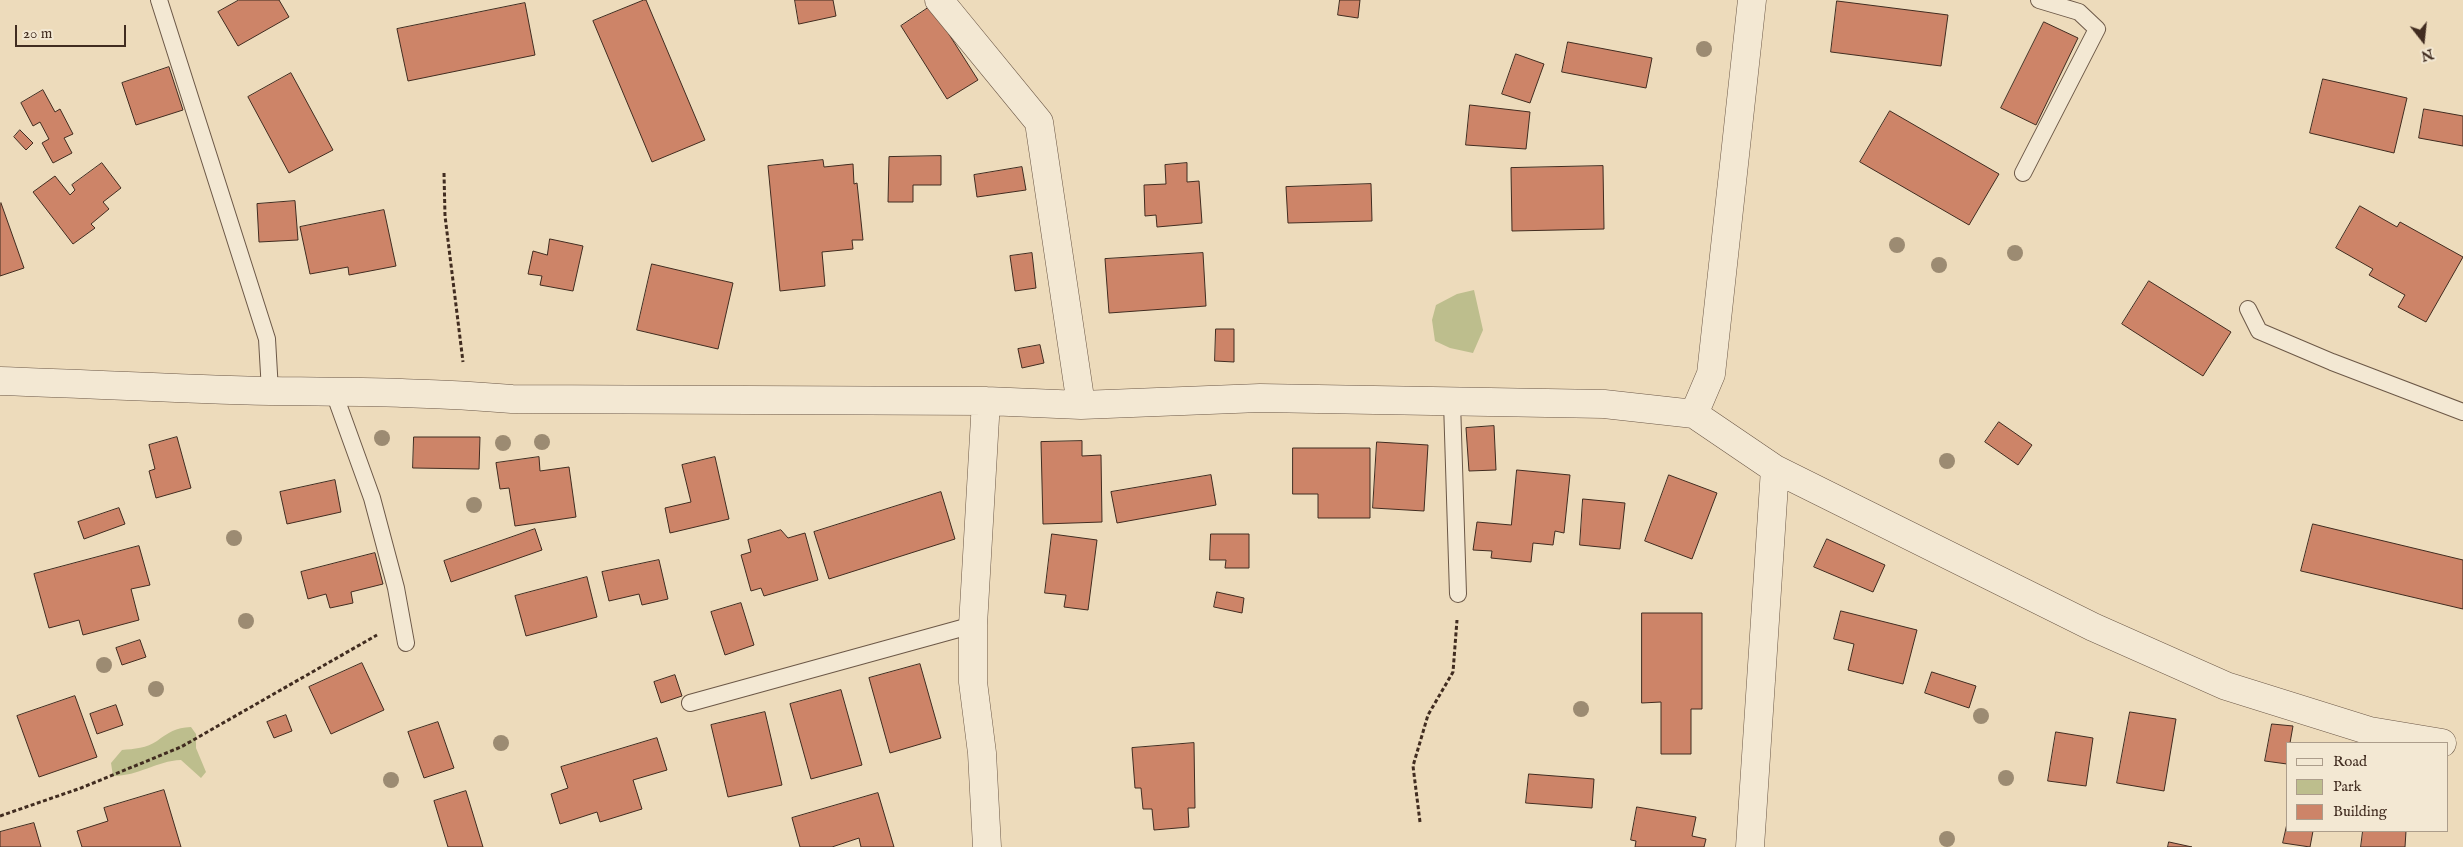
<!DOCTYPE html>
<html>
<head>
<meta charset="utf-8">
<style>
	body { margin:0 }
	#map { position:relative; width:2463px; height:847px; overflow:hidden; background:#eddbbb; font-family:"IM FELL English",serif }
	canvas { display:block }
	.legend { position:absolute; left:2286px; top:742px; width:162px; height:90px; box-sizing:border-box; background:#f3e8d3; border:1px solid #ac9d8b; margin:0; padding:6px 9px; list-style:none; font-size:15px; color:#412c20 }
	.legend li { display:flex; align-items:center; gap:10px; height:25px }
	.legend b { width:25px; border:1px solid #ac9d8b }
	.north { position:absolute; left:2398px; top:15px; width:50px; height:50px; -webkit-text-stroke:4px #f3e8d3; paint-order:stroke; rotate:164deg; font-size:14px; font-weight:700; line-height:20px; text-align:center; color:#412c20 }
	.north::after { content:''; display:block; margin:auto; width:18px; height:22px; background:#412c20; clip-path:polygon(50% 0,100% 100%,50% 72%,0 100%) }
	.scale { position:absolute; left:15px; top:25px; width:111px; height:22px; box-sizing:border-box; border:2px solid #412c20; border-top:0; padding-left:6px; font-size:15px; line-height:18px; white-space:nowrap; color:#412c20; -webkit-text-stroke:4px #f3e8d3; paint-order:stroke }
</style>
</head>
<body>
<div id="map">
<canvas width="2463" height="847"></canvas>
<ul class="legend">
<li><b style="height:6px;background:#f3e8d3"></b>Road</li>
<li><b style="height:14px;background:#bdbe8d"></b>Park</li>
<li><b style="height:14px;background:#cd8468"></b>Building</li>
</ul>
<div class="north">N</div>
<div class="scale">20 m</div>
</div>
<script>
const g = document.querySelector('canvas').getContext('2d');
g.lineJoin = 'round';
function fillPath(path, color) { g.fillStyle = color; g.fill(path, 'evenodd'); }
function strokePath(path, color, width, dash) { g.strokeStyle = color; g.lineWidth = width; g.lineCap = dash ? 'butt' : 'round'; g.setLineDash(dash || []); g.stroke(path); }
fillPath(new Path2D(`
	M1474 290 1483 330 1473 353 1450 348 1435 341 1432 320 1436 305 1457 294Z
	M191 727 196 734V748L206 772 201 778 181 760C156 761 139 776 113 776L111 763 122 750C134 749 147 748 157 741 169 732 175 728 191 727Z`), '#bdbe8d');
const building = new Path2D(`
	M239 0H279L289 17 238 46 218 12Z
	M644 0H646L705 140 652 162 593 21Z
	M795 0H833L836 16 799 24Z
	M1340 0H1360L1358 18 1338 15Z
	M1837 1 1948 15 1941 66 1831 52Z
	M525 3 535 55 408 81 397 29Z
	M931 6 978 80 947 99 901 26Z
	M2044 22 2078 38 2036 125 2001 108Z
	M1568 42 1652 58 1646 88 1562 72Z
	M1516 54 1544 64 1530 103 1502 94Z
	M169 67 183 110 136 125 122 83Z
	M291 73 333 150 289 173 248 97Z
	M2323 79 2407 98 2394 153 2310 133Z
	M43 90 55 112 60 109 73 134 64 138 72 153 53 163 42 143 49 139 40 122 33 126 21 103Z
	M1470 105 1530 112 1526 149 1466 145Z
	M2424 109 2463 116V146L2419 138Z
	M1890 111 1999 174 1969 225 1860 162Z
	M20 130 33 143 26 150 14 137Z
	M941 156V185H913V202H888L889 157Z
	M823 160 824 167 853 164 854 184 857 183 863 240H852L853 249 822 252 825 286 780 291 768 166Z
	M102 163 121 188 103 202 109 209 91 224 95 228 73 244 33 192 55 176 70 195 75 190 72 185Z
	M1187 163V182L1199 181 1202 223 1157 227 1156 215 1145 216 1144 185 1166 184 1165 165Z
	M1603 166 1604 229 1512 231 1511 168Z
	M1022 167 1026 190 977 197 974 175Z
	M1371 184 1372 221 1288 223 1286 187Z
	M295 201 298 240 259 242 257 204Z
	M1 203 24 268 0 276V204Z
	M2360 206 2397 227 2400 222 2463 257 2426 322 2398 307 2405 295 2369 275 2373 269 2336 248Z
	M384 210 396 266 349 275 348 267 310 274 300 227Z
	M550 239 583 246 573 291 540 285 542 276 528 274 533 251 547 255Z
	M1032 253 1036 288 1015 291 1010 256Z
	M1203 253 1206 306 1109 313 1105 259Z
	M652 264 733 283 718 349 637 330Z
	M2149 281 2231 332 2203 376 2122 324Z
	M1216 329H1234V362L1215 361Z
	M1040 345 1044 363 1022 368 1018 349Z
	M1999 422 2032 445 2018 465 1985 442Z
	M1494 426 1496 470 1469 471 1466 428Z
	M177 437 191 488 156 498 149 471 155 469 149 445Z
	M414 437H480L479 469 413 468Z
	M1082 441V456L1101 455 1102 522 1043 524 1041 442Z
	M1377 442 1428 445 1424 511 1373 508Z
	M1293 448H1370V518H1318V494H1293Z
	M539 457 540 471 569 467 576 517 515 526 509 488 500 489 496 463Z
	M715 457 729 519 670 533 665 508 691 502 682 465Z
	M1517 470 1570 475 1564 533 1555 531 1553 545 1533 543 1531 562 1491 558 1492 551 1473 550 1477 522 1511 525Z
	M1211 475 1216 505 1117 523 1111 492Z
	M1669 475 1717 493 1692 559 1645 541Z
	M335 480 341 512 287 524 280 492Z
	M941 492 955 539 829 579 814 532Z
	M1583 499 1625 503 1620 549 1580 545Z
	M119 508 125 524 84 539 78 522Z
	M2313 524 2463 560V609L2301 571Z
	M535 529 542 550 451 582 444 561Z
	M781 530 788 538 805 533 818 580 764 596 761 588 751 591 741 555 751 552 748 540Z
	M1052 534 1097 540 1088 610 1064 607 1066 595 1045 593Z
	M1211 534H1249V568H1225L1226 560H1210Z
	M1827 539 1885 565 1873 592 1814 567Z
	M139 546 150 585 131 589 139 620 83 635 79 620 49 628 34 574Z
	M375 553 383 584 351 592 353 603 330 608 326 594 308 599 301 572Z
	M659 560 668 599 642 605 639 594 609 601 602 572Z
	M587 577 597 617 526 636 515 596Z
	M1217 592 1244 598 1242 613 1214 607Z
	M741 603 754 645 725 655 711 612Z
	M1841 611 1917 630 1903 684 1848 670 1854 644 1834 639Z
	M1642 613H1702V709H1691V754H1661V702L1642 703Z
	M140 640 146 657 122 665 116 648Z
	M362 663 384 710 331 734 309 687Z
	M920 664 941 738 890 753 869 678Z
	M1932 672 1976 686 1969 708 1925 693Z
	M675 675 682 696 661 703 654 682Z
	M841 690 862 765 811 779 790 704Z
	M75 696 97 757 39 777 17 716Z
	M116 705 123 725 97 734 90 714Z
	M765 712 782 785 728 797 711 725Z
	M2130 712 2176 719 2164 791 2117 783Z
	M286 715 292 731 274 738 267 722Z
	M438 722 454 768 424 778 408 732Z
	M2272 724 2293 726 2290 743H2287V764L2265 761Z
	M2056 732 2093 738 2086 786 2048 781Z
	M657 738 667 770 633 780 642 809 600 822 597 812 560 824 551 794 568 788 561 767Z
	M1194 743 1195 808H1188L1189 827 1154 830 1152 809H1143L1141 788H1135L1132 748Z
	M1529 774 1594 779 1592 808 1526 803Z
	M164 790 181 847H82L77 831 108 821 104 808Z
	M466 791 483 847H448L434 801Z
	M878 793 894 847H861L859 838 832 847H800L792 818Z
	M1637 807 1696 817 1692 836 1706 839 1704 847H1635L1636 841 1631 840Z
	M34 823 41 847H0V832Z
	M2287 824V831H2313L2310 847 2283 843Z
	M2363 831H2406L2405 847H2361Z
	M2169 842 2192 847H2168Z`);
fillPath(building, '#cd8468');
strokePath(building, '#412c20', 1);
const service = new Path2D(`
	M159 0 267 339 270 391
	M2023 173 2097 29 2079 12 2039 0
	M2248 309 2259 331 2332 362 2463 412
	M333 390 372 498 396 588 406 643
	M1452 402 1458 594
	M690 703 973 625`);
const minor = new Path2D(`
	M939 0 1039 122 1081 405
	M0 381C90 384 180 389 270 391 351 392 432 392 512 399L986 401 1081 405 1260 398 1604 404 1694 414 1775 469 2093 627 2226 686 2370 731 2442 743
	M986 401 973 625V682L982 753 987 847
	M1694 414 1711 374 1752 0
	M1750 847 1775 469`);
strokePath(service, '#6c5847', 18);
strokePath(minor, '#6c5847', 29);
strokePath(new Path2D(`
	M444 173 445 216 463 362
	M0 816 81 788 181 747 377 635
	M1420 822 1413 766 1428 715 1453 672 1457 620`), '#412c20', 3, [4, 2.5]);
strokePath(service, '#f3e8d3', 16);
strokePath(minor, '#f3e8d3', 28);
g.fillStyle = '#9c8b72';
for (const [x, y] of [
	[1704,49],
	[1897,245],
	[2015,253],
	[1939,265],
	[382,438],
	[542,442],
	[503,443],
	[1947,461],
	[474,505],
	[234,538],
	[246,621],
	[104,665],
	[156,689],
	[1581,709],
	[1981,716],
	[501,743],
	[2006,778],
	[391,780],
	[1947,839]
]) { g.beginPath(); g.arc(x, y, 8, 0, 2 * Math.PI); g.fill(); }
</script>
</body>
</html>
